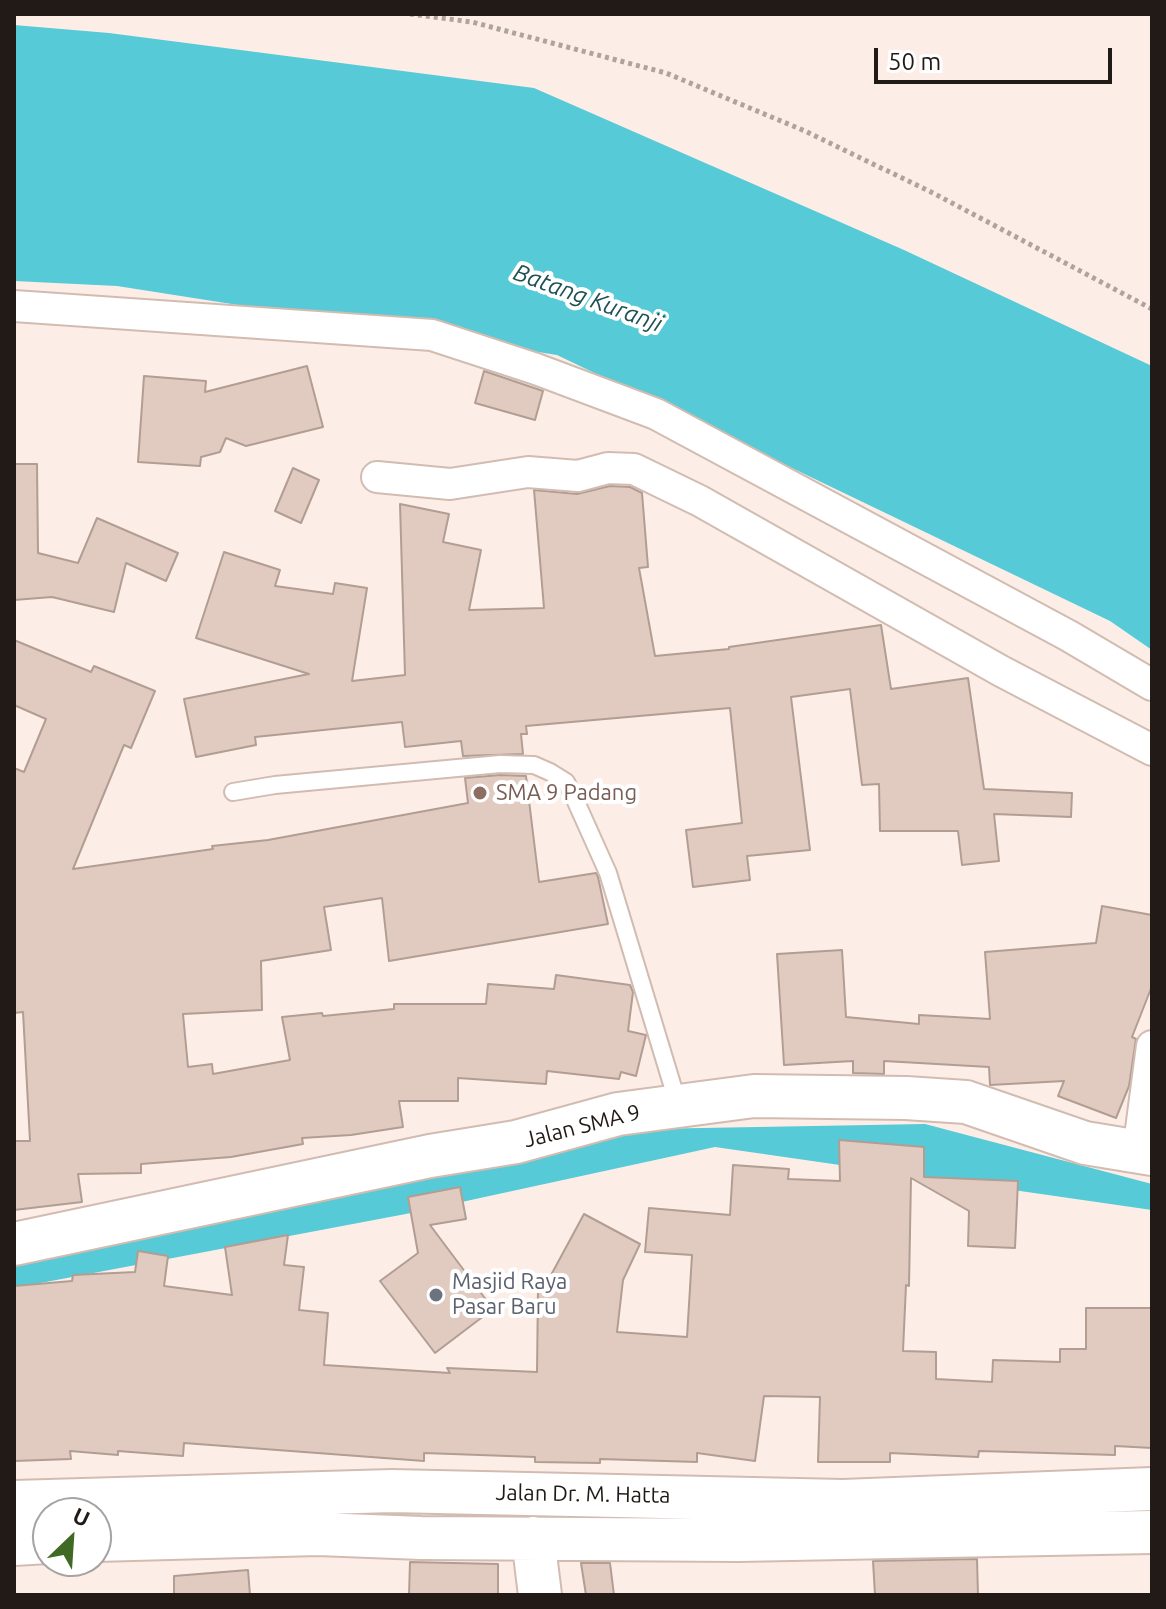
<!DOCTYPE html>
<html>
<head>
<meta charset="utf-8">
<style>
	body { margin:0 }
	#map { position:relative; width:1166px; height:1609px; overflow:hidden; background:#fceee7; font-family:Ubuntu,sans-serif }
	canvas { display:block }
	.frame { position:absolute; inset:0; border:16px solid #211a16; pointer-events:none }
	.north { position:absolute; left:32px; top:1497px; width:80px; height:80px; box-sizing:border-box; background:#fff; border:2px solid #a6a3a2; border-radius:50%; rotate:25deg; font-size:22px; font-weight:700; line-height:32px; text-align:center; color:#211a16 }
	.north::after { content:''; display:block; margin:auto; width:28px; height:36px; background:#406925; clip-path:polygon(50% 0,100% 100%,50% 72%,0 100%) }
	.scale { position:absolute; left:874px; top:48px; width:238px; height:36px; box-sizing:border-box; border:4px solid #211a16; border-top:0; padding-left:10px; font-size:24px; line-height:28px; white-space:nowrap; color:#211a16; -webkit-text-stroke:6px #fff; paint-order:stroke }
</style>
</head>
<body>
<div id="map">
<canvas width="1166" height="1609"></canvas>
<div class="frame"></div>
<div class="north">U</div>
<div class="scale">50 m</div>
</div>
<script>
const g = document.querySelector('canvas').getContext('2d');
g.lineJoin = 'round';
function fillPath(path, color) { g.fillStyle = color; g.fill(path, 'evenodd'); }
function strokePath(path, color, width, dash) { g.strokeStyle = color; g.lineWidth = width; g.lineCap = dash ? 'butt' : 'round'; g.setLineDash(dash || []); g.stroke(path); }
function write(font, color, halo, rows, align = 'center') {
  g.font = font + ' Ubuntu,sans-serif'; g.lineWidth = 8; g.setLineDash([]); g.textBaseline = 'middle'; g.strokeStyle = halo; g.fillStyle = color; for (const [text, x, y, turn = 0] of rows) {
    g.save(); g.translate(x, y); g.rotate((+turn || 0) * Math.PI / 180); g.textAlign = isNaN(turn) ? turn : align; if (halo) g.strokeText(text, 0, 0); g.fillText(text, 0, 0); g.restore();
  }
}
fillPath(new Path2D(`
	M14 25 109 33 534 88 904 250 1152 366V650L1110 621 557 355 117 286 14 281Z
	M925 1124 1152 1184V1210L715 1147 411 1213 14 1288V1266L646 1129Z`), '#56cad6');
const building = new Path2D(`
	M307 366 323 427 246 446 226 438 220 452 201 457 200 466 138 462 144 376 206 381 205 392Z
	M484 371 543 391 535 420 475 403Z
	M14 464H37L38 553 78 563 97 518 178 553 166 581 126 563 114 612 52 597 14 600Z
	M293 468 319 480 301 523 275 511Z
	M610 486 630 487 642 493 648 567 639 568 655 656 729 649V647L881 625 891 689 968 678 984 789 1072 793 1071 817 994 814 999 861 962 865 958 831H880L879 784 862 785 850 689 791 697 810 850 747 856 750 880 693 887 686 830 742 823 730 708 526 726 527 734H521L523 754 463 756 461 741 405 747 402 722 255 737 256 745 196 757 184 699 309 674 196 638 224 552 280 570 275 586 333 594 335 583 367 588 352 681 405 675 400 504 449 514 443 542 481 550 469 610 544 608 534 490 577 494Z
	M14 640 91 672 94 666 155 691 131 748 124 745 73 869 213 849 212 846 268 840 468 803 465 778 500 775 526 776 539 882 596 873 598 877 608 924 389 961 382 898 324 907 331 950 261 961 262 1010 183 1014 188 1067 212 1064 213 1074 290 1060 282 1017 322 1013 323 1016 394 1009V1004H486L488 984 554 989 556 975 630 985 633 992 628 1031 646 1035 636 1076 621 1072 619 1079 547 1071 546 1084 458 1078V1101H399L403 1127 351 1135 302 1138 303 1144 231 1157 141 1164V1173L78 1174 82 1202 14 1210V1141H30L23 1012 14 1013V768L24 772 46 719 14 705Z
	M1102 906 1152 915V986L1132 1037 1136 1039 1129 1086 1116 1118 1058 1096 1064 1081 990 1085 989 1067 884 1061V1074L853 1073V1061L784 1065 777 954 842 950 846 1017 919 1024V1015L990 1019 985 952 1096 943Z
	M839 1140 924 1147V1177L1018 1181 1015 1248 968 1246 969 1211 911 1178 909 1286 906 1285 903 1351 936 1352V1379L992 1382 993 1360 1060 1362V1349H1086V1308H1152V1448L1115 1446V1455L979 1451 978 1457 890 1453V1462H818L820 1397 764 1396 755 1461 697 1453V1462L600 1459V1463L535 1462V1457L424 1453V1461L184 1443 183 1456 118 1451V1455L70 1451 71 1459 14 1461V1286L72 1281 73 1275 135 1272 138 1251 168 1256 164 1286 232 1295 225 1247 288 1235 284 1265 304 1267 299 1310 328 1313 324 1365 450 1373 447 1368 537 1372 538 1288H544L584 1214 640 1244 623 1280 617 1332 687 1337 692 1255 645 1252 649 1208 730 1215 733 1165 789 1169 788 1179 840 1181Z
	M460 1187 466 1219 430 1225 493 1309 435 1353 380 1281 418 1253 408 1197Z
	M977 1559 978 1595H875L873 1561Z
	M410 1562 498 1564V1595H409Z
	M581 1563H610L614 1595H586Z
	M248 1570 250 1595H174V1576Z`);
fillPath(building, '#e1cbc0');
strokePath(building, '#b29d92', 2);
const lane = new Path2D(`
	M233 792 275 785 500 764 534 765 550 772 566 782 573 795 608 873 678 1104`);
const street = new Path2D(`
	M14 306 432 335 536 369 656 414 1069 636 1152 685
	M377 477 450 484 528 472 578 476 608 468 634 469 700 501 1001 671 1152 750
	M1138 1152 1152 1046`);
const secondary = new Path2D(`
	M14 1244 430 1156 516 1142 618 1114 754 1096 906 1098 966 1102 1085 1143 1152 1154
	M14 1502 392 1491 843 1501 1152 1489
	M533 1538 540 1595
	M96 1540 318 1534 421 1538 739 1540 1152 1532
	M14 1544 48 1542`);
strokePath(lane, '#d2bcb1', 20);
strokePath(street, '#d2bcb1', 34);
strokePath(secondary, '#d2bcb1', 46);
strokePath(new Path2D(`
	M410 14 472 22 666 73 805 131 935 194 1152 309`), '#aea39d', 5, [4, 4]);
strokePath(lane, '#fff', 16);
strokePath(street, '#fff', 30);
strokePath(secondary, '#fff', 42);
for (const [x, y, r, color] of [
	[480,793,8,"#8d6e63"],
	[436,1295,8,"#6b7280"]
]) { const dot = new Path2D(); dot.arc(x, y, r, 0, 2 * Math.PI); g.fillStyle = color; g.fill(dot); strokePath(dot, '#fff', 3); }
write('22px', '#785e54', '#fff', [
	["SMA 9 Padang",496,793]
], 'left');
write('22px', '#211a16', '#fff', [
	["Jalan SMA 9",582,1126,-14],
	["Jalan Dr. M. Hatta",583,1494,1]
]);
write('22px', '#5b616d', '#fff', [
	["Masjid Raya",452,1282],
	["Pasar Baru",452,1307]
], 'left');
write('italic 24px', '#1e5156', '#fff', [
	["Batang Kuranji",588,298,20]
]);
</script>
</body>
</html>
